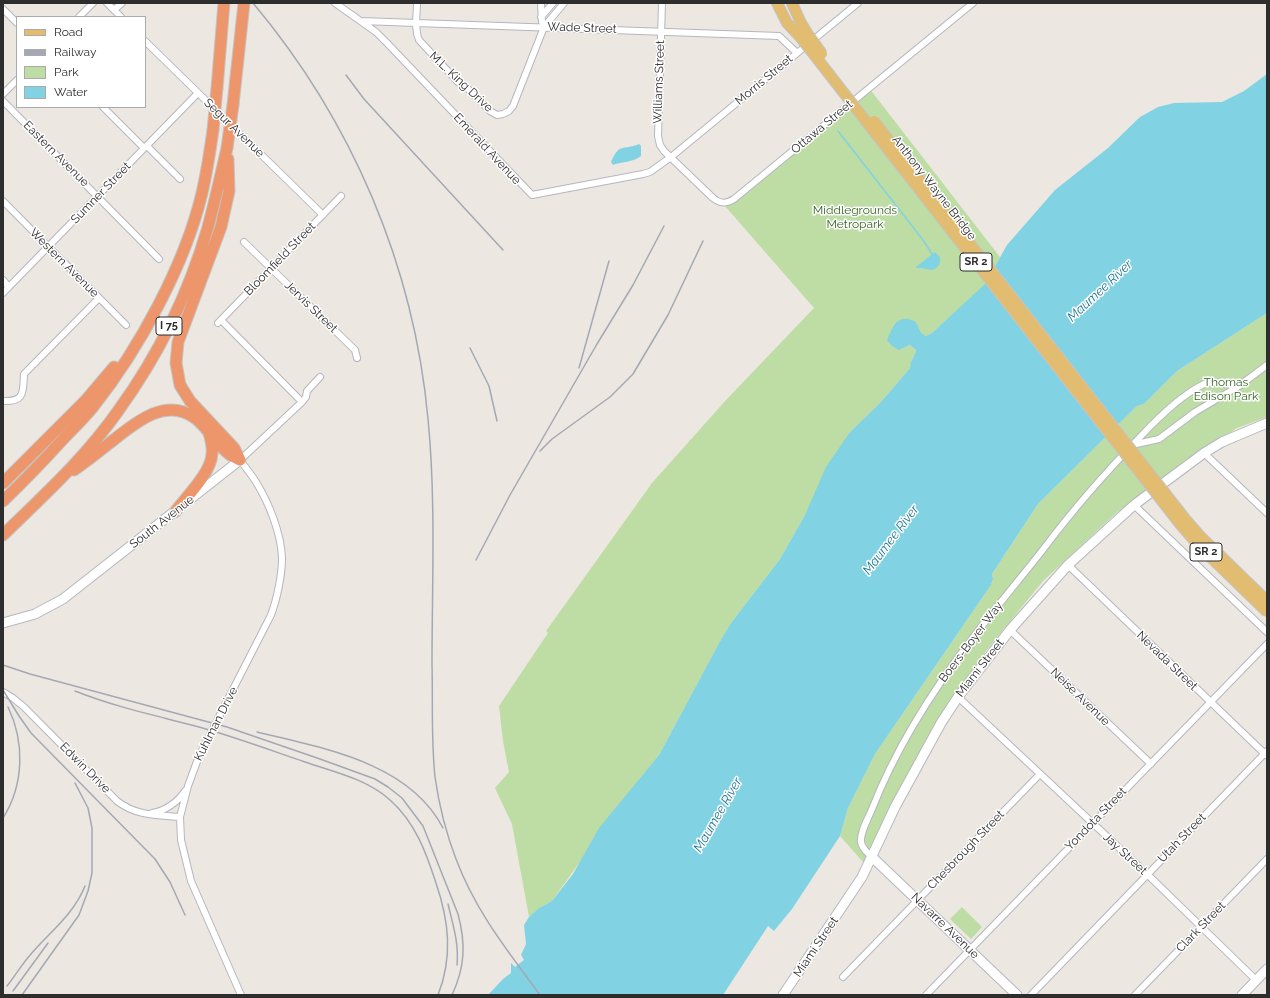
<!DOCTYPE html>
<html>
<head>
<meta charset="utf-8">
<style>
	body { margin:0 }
	#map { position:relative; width:1270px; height:998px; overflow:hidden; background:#ede7e1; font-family:Raleway,sans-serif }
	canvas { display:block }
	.frame { position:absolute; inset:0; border:4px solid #2d2d2d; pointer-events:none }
	.legend { position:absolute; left:16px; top:16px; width:130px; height:92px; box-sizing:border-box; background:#fff; border:1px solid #ababab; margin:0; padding:5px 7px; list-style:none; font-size:12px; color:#2d2d2d }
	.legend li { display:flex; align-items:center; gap:8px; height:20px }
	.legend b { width:20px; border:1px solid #ababab }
</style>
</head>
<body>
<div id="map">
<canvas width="1270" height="998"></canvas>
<div class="frame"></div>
<ul class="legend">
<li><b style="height:5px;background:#e2bc71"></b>Road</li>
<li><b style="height:5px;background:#a4a8b5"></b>Railway</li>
<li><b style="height:11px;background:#bddda4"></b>Park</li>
<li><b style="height:11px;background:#81d2e2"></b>Water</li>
</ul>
</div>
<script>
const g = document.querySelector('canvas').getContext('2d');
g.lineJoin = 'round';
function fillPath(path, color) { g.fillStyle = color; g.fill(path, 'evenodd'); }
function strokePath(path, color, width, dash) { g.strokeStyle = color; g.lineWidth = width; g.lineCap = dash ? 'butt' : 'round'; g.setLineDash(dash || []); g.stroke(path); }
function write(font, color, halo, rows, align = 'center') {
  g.font = font + ' Raleway,sans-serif'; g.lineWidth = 3; g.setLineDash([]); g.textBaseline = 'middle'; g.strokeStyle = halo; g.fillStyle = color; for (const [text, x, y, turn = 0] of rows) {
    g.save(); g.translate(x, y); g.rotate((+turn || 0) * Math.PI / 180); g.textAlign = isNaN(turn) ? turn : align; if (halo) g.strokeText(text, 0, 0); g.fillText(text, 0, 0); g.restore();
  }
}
fillPath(new Path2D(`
	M869 88 1000 257 986 284 932 333 926 336 920 333 916 322 899 350 910 345 916 350C915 356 910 361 910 368L880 403 850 432 805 515 780 559 731 623 719 643 659 755 634 786 552 901 539 908 529 917 512 824 495 788 509 772 503 741 499 706 548 633 546 631 652 483 726 400 814 308 725 206Z
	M1267 313V417L1237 428 1179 467 1116 513 1043 581 986 651 925 741 864 863 840 836 848 808 875 754 991 585 993 579 992 574 1038 504 1137 406 1144 404 1177 371Z
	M962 907 982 927 971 939 950 919Z`), '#bddda4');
fillPath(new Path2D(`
	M1267 74V313L1177 371 1144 404 1137 406 1038 504 992 574 993 579 991 585 875 754 848 808 840 836 792 909 774 931 768 926 723 995H488L503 979 511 973V963L515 967 524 960 521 955 526 944 524 925 529 917 539 908 552 901 573 874 599 828 659 755 719 643 731 623 780 559 805 515 826 467 850 432 880 403 910 368C910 361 915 356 916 350L910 345 899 350 892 346 887 340C894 324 898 313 916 322L921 333 926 336 932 333 985 284 1007 245 1055 190 1108 148 1140 117 1158 107 1174 103 1222 102 1244 91Z
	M639 144 641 146V156C632 163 623 161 613 165L611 162C620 142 622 151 639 144Z
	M935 252 940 257C941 264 938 268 932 270L921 268H916V267Z`), '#81d2e2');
strokePath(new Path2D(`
	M838 131 923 240 932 254`), '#81d2e2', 1.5);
const street = new Path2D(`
	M107 3 121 17
	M335 3 376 32 387 43 532 195 643 174 650 172 671 157 858 3
	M417 3C417 15 414 29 419 40L458 82 468 89 490 111 497 115 503 114 509 111 513 106 544 27 564 3
	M541 3 542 22 544 27
	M662 3 658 136 660 145 664 151 713 198C720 204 726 204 734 199L973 3
	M3 9 17 23
	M114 10 122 3
	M79 17 93 3
	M541 17 553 3
	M361 21 779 36 797 53
	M145 41 323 215
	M3 94 17 80
	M3 101 159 259
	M103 107 144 148
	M147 146 180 179
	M3 201 126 325
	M244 242 355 350 357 358
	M3 280 9 287
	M3 293 198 93
	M221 320 302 402
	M218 323 341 196
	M3 401C25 402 23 392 24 374L99 298
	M1132 445 1159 439 1195 412 1239 386 1267 365
	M1204 453 1267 513
	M1134 505 1267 632
	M1068 565 1266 755
	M1010 630 1151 764
	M3 692 13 698 24 707 117 801C136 816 157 815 180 817
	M958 697 1147 874 1256 980
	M227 701 271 615C277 599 282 575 282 558 281 533 269 503 256 482 251 474 245 467 240 460L302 402 306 397 307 391 320 377
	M199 756 188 786 180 817 181 840 191 881 241 995
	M152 813C165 811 178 802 185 791
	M872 857C868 853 862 849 861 842 860 832 868 819 872 809 896 748 932 691 972 639 995 608 1021 578 1045 547 1075 507 1106 472 1141 436 1157 419 1183 394 1204 384 1215 379 1228 386 1239 386
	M843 977 1039 775
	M926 995 1267 644
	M1031 995 1267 751
	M1135 995 1267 859`);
const secondary = new Path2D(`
	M3 623 35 614 63 599 240 460
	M872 857 1017 995
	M783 995 862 877 895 807 941 723 958 697 1010 630 1068 565 1134 505 1204 453 1222 442 1267 423
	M1242 995 1267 969`);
const primary = new Path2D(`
	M777 3 787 23 801 38
	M792 3 800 21 807 33`);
const highway = new Path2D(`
	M217 88 224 3
	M233 105 244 3
	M228 159 229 191 221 227 178 342 176 363 180 385 190 401 234 448 240 460
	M74 470C86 462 98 452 111 442 134 424 165 396 195 418 208 428 216 444 229 454 232 456 236 458 240 460
	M3 483 86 400 114 367
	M3 501C25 480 46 458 66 436 75 427 85 417 93 407 139 349 185 265 202 193 207 172 210 151 213 130
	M175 512C186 497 211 473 212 454 213 447 211 440 209 433
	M3 535C43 496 86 457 118 411 158 356 189 293 208 227 215 201 221 174 227 148`);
strokePath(street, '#b4b7bf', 8);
strokePath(secondary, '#b4b7bf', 11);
strokePath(primary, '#c4c4c4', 12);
strokePath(highway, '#c4c4c4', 13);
strokePath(street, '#fff', 6);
strokePath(secondary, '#fff', 9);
strokePath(primary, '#e2bc71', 10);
strokePath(highway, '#ed966c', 11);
strokePath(new Path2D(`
	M253 3C352 121 414 266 428 419 436 500 432 584 432 665 433 702 431 740 435 777 439 805 446 833 456 859 476 912 507 950 540 995
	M346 75 364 99 503 250
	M470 348 489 386 497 421
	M579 368 609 261
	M540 451 552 439 610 397 633 374 668 315 703 241
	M476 560 510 495 597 344 633 285 664 226
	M3 665 30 674 227 727 320 759 375 779 388 787 402 798 423 826 458 914C466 944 465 967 452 995
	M3 690 19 716 31 733 155 859 170 882 185 915
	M75 691C115 707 158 716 199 727 235 737 270 750 305 762 334 772 367 779 390 800 415 822 426 852 436 883 449 921 453 957 438 995
	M257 732C322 748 409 762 443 828
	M3 818C24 785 25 742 8 707
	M448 904C453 925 459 943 457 965
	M7 986C15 976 22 964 31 954 50 932 74 914 85 886
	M13 991 48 943
	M22 995 79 915 88 891 92 873V828L88 808 75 783`), '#a4a8b5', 1.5);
const streetBridge = new Path2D(`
	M199 756 227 701`);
const primaryBridge = new Path2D(`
	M807 33 822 54
	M801 38 1180 524 1200 547 1267 612
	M874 121 1186 520 1200 536 1267 601`);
const highwayBridge = new Path2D(`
	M213 130 217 88
	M227 148 233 105`);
strokePath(streetBridge, '#b4b7bf', 8, []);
strokePath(primaryBridge, '#c4c4c4', 12, []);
strokePath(highwayBridge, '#c4c4c4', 13, []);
strokePath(streetBridge, '#fff', 6);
strokePath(primaryBridge, '#e2bc71', 10);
strokePath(highwayBridge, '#ed966c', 11);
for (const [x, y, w] of [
	[976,262,32],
	[169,326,26],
	[1206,552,32]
]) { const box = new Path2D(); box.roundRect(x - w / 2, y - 9, w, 18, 3); g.fillStyle = '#fff'; g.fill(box); strokePath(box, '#2d2d2d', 1); }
write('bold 11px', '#2d2d2d', null, [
	["SR 2",976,262],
	["I 75",169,326],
	["SR 2",1206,552]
]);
write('12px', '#2d2d2d', '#fff', [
	["Wade Street",582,28,2],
	["Morris Street",764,80,-40],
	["M.L. King Drive",461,82,43],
	["Williams Street",659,82,-88],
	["Ottawa Street",822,127,-40],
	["Segur Avenue",234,128,44],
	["Emerald Avenue",487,149,47],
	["Eastern Avenue",56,154,45],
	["Anthony Wayne Bridge",934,188,52],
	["Sumner Street",101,193,-46],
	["Bloomfield Street",280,259,-46],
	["Western Avenue",64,263,45],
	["Jervis Street",311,307,44],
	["South Avenue",162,522,-38],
	["Boers-Boyer Way",971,642,-53],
	["Nevada Street",1167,661,44],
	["Miami Street",980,668,-52],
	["Neise Avenue",1080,697,44],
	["Kuhlman Drive",216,724,-63],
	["Edwin Drive",85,768,45],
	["Yondota Street",1096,819,-46],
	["Utah Street",1182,838,-46],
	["Chesbrough Street",966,850,-46],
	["Jay Street",1125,854,43],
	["Navarre Avenue",945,926,44],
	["Clark Street",1201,927,-46],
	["Miami Street",816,947,-56]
]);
write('12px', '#376324', '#fff', [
	["Middlegrounds",855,210],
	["Metropark",855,224],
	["Thomas",1226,382],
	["Edison Park",1226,396]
]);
write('italic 13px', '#1d7591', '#fff', [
	["Maumee River",1100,291,-43],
	["Maumee River",891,540,-53],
	["Maumee River",718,815,-60]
]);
</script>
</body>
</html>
